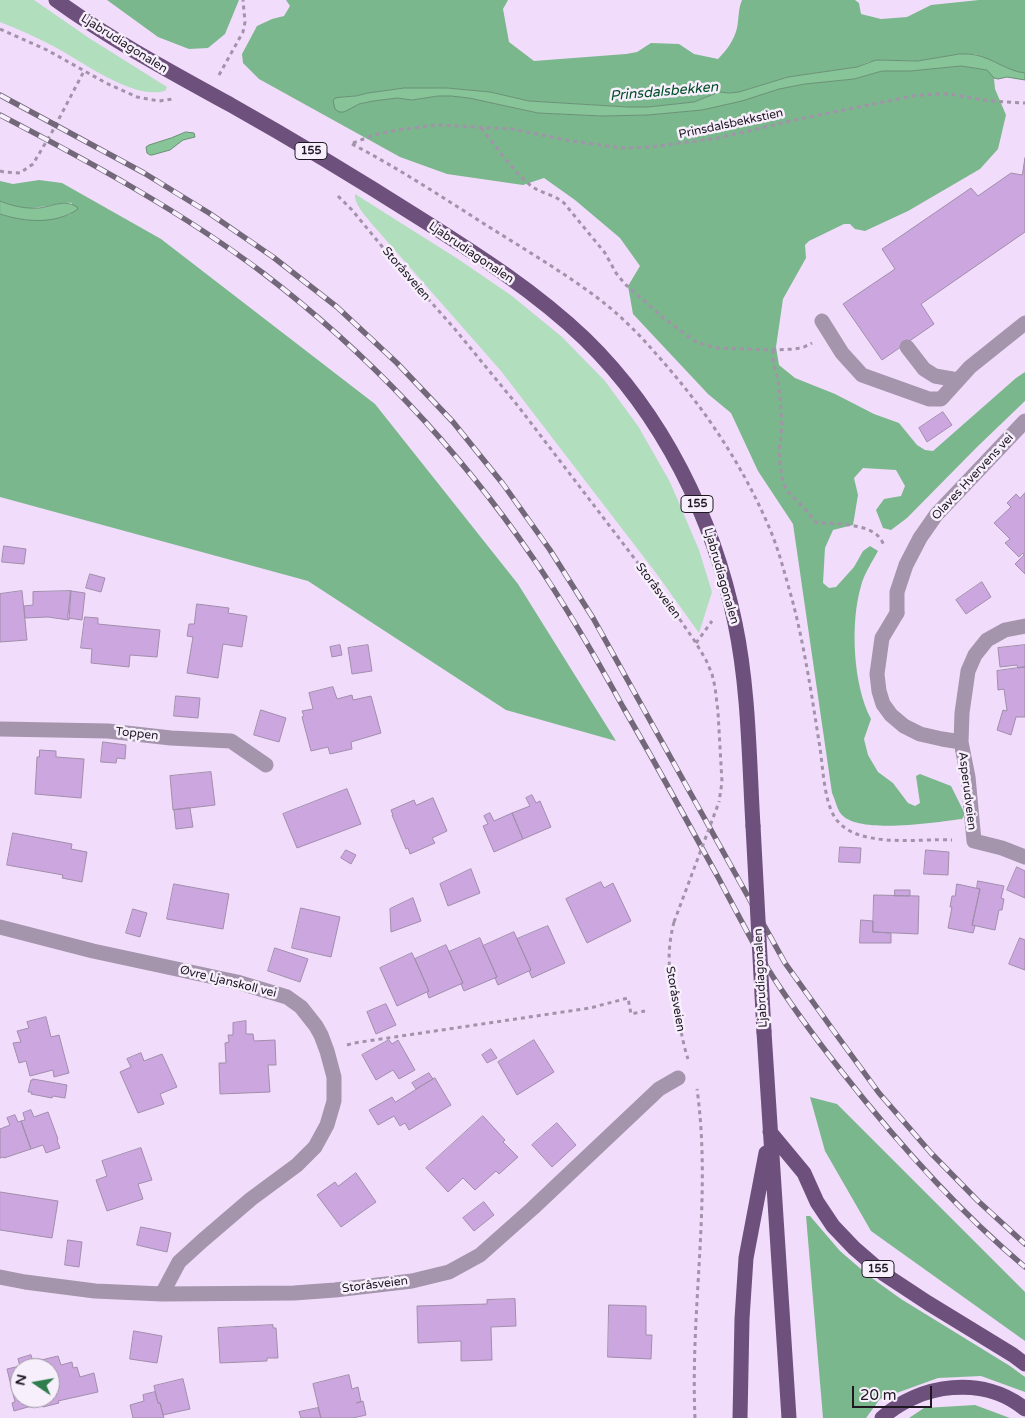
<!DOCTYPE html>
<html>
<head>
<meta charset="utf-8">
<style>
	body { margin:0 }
	#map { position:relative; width:1025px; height:1418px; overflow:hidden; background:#f1dcfc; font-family:"Varela Round",sans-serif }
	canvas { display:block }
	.north { position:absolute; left:10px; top:1358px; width:50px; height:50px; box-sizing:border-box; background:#f7effc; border:1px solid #a199a5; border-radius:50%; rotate:282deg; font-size:14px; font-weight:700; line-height:20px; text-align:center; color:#1f1823 }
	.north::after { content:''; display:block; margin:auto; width:18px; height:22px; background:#2f7d4c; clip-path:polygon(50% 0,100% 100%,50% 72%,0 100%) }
	.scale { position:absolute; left:852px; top:1386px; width:80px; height:22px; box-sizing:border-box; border:2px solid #1f1823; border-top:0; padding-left:6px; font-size:15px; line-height:18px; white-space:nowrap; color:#1f1823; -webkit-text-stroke:4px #f7effc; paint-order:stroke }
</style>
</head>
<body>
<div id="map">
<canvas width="1025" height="1418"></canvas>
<div class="north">N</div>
<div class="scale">20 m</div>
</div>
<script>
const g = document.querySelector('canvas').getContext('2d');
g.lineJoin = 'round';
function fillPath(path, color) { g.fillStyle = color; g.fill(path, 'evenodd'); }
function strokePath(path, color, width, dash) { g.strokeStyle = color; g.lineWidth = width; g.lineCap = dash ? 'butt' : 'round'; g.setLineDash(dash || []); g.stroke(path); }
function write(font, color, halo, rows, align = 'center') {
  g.font = font + ' "Varela Round",sans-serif'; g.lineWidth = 5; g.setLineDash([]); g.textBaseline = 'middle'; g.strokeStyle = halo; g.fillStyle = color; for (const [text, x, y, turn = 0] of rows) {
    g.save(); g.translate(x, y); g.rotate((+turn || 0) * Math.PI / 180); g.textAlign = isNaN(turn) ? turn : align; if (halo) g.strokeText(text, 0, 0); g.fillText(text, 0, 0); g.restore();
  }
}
fillPath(new Path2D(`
	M0 0H34L89 38 167 87 165 91C132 100 82 61 53 46 36 37 18 29 0 22Z
	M355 194 458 259 512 296 562 337 605 381 638 426 670 482 699 550 712 592 699 633 656 573 501 371 371 223C365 215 354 204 355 194Z`), '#b1debd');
fillPath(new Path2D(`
	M107 0H239L225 34 208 48 189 49 158 37Z
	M286 0H508L503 9 509 42 534 61 626 54 637 52 651 43 679 44 694 54 718 59C727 50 734 40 737 28 739 18 738 9 742 0H855L859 3 861 14 881 19 907 17 931 5 979 0H1025V73L1013 71 992 61 975 54H960L917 61 887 60 869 62 857 67 788 77 739 92 729 93 719 92 694 102 648 107H628L529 101 490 92 447 88H404L368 93 356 96 342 97 344 111 359 104 373 101 397 98 412 100 438 96H451L469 98 538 113 601 116 648 115 702 110 741 101 779 89 805 84 854 79 882 71H910L961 66 987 70 991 73 994 78 995 89 1006 115 998 149 980 169 908 211 865 231 855 229 850 224H844L809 241 805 245 806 258 783 299 776 347 779 365 795 378 835 394 874 414 899 423 917 445 925 450 933 451 1016 378 1025 372V401L977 447 907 518 891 530 883 528 876 510 884 499 901 496 905 486 896 470 863 468 854 478 858 495 853 525 833 530 825 548 823 583 829 588 836 587 854 567 863 551 870 546 878 551C872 562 864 574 861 586 850 623 853 685 871 719L864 739 868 755 878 772 893 783 908 803 915 806 920 803 916 776 920 774 951 786 965 814 962 819C937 822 858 835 841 814 837 809 835 799 832 793L793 524 758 471 731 413 708 394 633 314 628 286 640 266 620 238 575 200 544 178 523 185 447 174 400 157 259 79 243 63 242 54 257 26 272 19 284 16 290 6Z
	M39 180 62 183 161 239 375 404 518 584 616 741 506 710 308 581 0 497V214C24 222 48 222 71 214L72 203C61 202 51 206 40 207 27 210 12 206 0 201V181L13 184Z
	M810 1097 837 1104 1025 1292V1341L871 1231 825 1151Z
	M806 1216H810L840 1251 869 1276 901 1299 1010 1366 1025 1377V1392L981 1376 938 1378 880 1399 866 1418H823Z
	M975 1405 1010 1418H909L924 1408Z`), '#7bb78c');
const water = new Path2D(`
	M960 54C965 54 971 54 976 55 994 59 1007 71 1025 73V80L1007 77 998 79 994 78 987 70 961 66 910 71H882L854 79 805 84 779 89 742 101 702 110 648 115 602 116 538 113 469 98 451 96H438L412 100 397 98 373 101 359 104 344 112H339L335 109 333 101 335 98 342 97 356 96 368 93 404 88H447L490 92 529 101 628 107H648L694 102 719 92 729 93 739 92 788 77 857 67 876 60 917 61Z
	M186 132 194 133 195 137 183 140 170 150 152 155H150L147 153 146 147 149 145 171 138Z
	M0 201C12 206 26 209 39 208 53 206 65 199 77 207L78 209C55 225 25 222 0 214Z`);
fillPath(water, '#87c498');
strokePath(water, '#689075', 1);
const building = new Path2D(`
	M1025 158V232L921 304 934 324 882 360 843 304 895 269 882 249 971 188 978 196 1011 173 1022 175Z
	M943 412 952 425 927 442 919 428Z
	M1025 493V574L1015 564 1024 555 1023 553 1019 557 1005 543 1010 539 994 523 1011 507 1007 503 1016 494 1020 498Z
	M4 546 26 549 24 564 2 562Z
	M90 574 105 578 101 592 86 588Z
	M982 582 991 597 966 614 956 600Z
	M22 591 27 640 0 642V594Z
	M71 591 69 620 48 617 25 618 24 606 33 605V592Z
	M71 591 85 593 82 620 68 618Z
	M197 604 229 608 228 613 247 616 242 647 223 644 218 678 187 673 193 637 187 636 189 624H194Z
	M85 617 98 618V624L160 630 157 657 130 655 129 667 91 663 92 649 81 648Z
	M340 645 342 655 332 657 330 647Z
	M368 645 372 671 352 674 348 648Z
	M1025 645V667L1018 668 1017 665 1000 667 998 648Z
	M1025 667V717H1016L1011 735 997 730 1003 710 1007 711 1004 689 998 690 997 671Z
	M333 687 337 699 352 695 353 700 371 696 381 733 351 742 352 749 330 754 328 747 311 751 302 717 304 716 302 711 313 709 309 693Z
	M176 696 200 698 198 718 174 716Z
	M261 710 286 718 279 742 254 735Z
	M103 742 126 745 125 759 117 758 116 763 101 762Z
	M40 750 56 751V757L84 759 81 798 35 794 37 757H39Z
	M211 772 215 805 173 810 170 776Z
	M347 789 361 824 297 848 283 814Z
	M532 795 536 803 540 801 551 827 523 839 512 813 530 806 526 798Z
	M433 798 447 831 432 838 435 843 410 854 408 848 406 849 392 815H393L391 810 414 800 416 805Z
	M190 808 193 827 176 829 174 810Z
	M490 813 494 821 512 813 523 839 494 852 483 826 488 824 484 816Z
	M13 833 72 844 71 849 87 852 82 882 62 878 63 875 7 865Z
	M840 847 861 848 860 863 839 862Z
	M346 850 356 855 351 864 341 858Z
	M926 850 949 852 948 875 924 874Z
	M1017 867 1025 871V898L1007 890Z
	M471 869 480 893 448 906 440 884Z
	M978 881 1004 886 1001 898 1004 899 1002 910H999L995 930 972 925 980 889 977 888Z
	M601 882 604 888 613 883 631 921 587 943 566 899Z
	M174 884 229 894 223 929 167 919Z
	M957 884 980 889 972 925 975 926 973 933 948 928 952 907H950L952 896H955Z
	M895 890H910V896H895Z
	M874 895 919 896 918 934 873 932Z
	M413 898 421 921 391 932 390 909Z
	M301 908 340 917 331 957 292 948Z
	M133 909 147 913 140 937 126 933Z
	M861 920 873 921V932L891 933V943H860Z
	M548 926 565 963 532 978 529 971 531 970 517 939Z
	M514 932 531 970 498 985 495 978 497 977 483 946Z
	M480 938 497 977 464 991 461 984 463 983 449 952Z
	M1020 938 1025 940V970L1009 964Z
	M446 945 463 983 429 998 427 992 429 991 415 959Z
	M275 948 308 959 300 982 268 971Z
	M412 953 429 991 397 1006 380 968Z
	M386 1004 396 1025 376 1034 367 1012Z
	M46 1017 51 1037 59 1035 69 1073 54 1077 53 1070 30 1076 26 1061 19 1063 13 1043 21 1042 17 1031 29 1028 27 1022Z
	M246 1021V1034H253L254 1041 275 1040 276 1065H268L270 1092 220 1094 219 1063H226L225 1043 229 1042 228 1035H233V1023Z
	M389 1040 392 1044 398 1040 415 1070 399 1079 393 1070 376 1080 362 1055Z
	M534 1040 554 1072 517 1095 498 1062Z
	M491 1049 497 1058 487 1063 482 1055Z
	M141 1053 144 1061 162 1054 177 1087 160 1094 164 1104 138 1113 120 1072 131 1067 127 1059Z
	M429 1073 433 1079 416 1089 412 1083Z
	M435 1078 451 1105 409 1130 405 1123 400 1126 394 1116 378 1125 369 1110 392 1097 395 1102Z
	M33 1079 67 1085 65 1098 53 1096 52 1098 31 1094 32 1092H28L31 1080H33Z
	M31 1110 34 1117 48 1112 58 1139 57 1140 60 1148 46 1153 43 1145 31 1149 21 1121 25 1120 23 1113Z
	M15 1115 18 1122 21 1121 31 1149 4 1158V1157L0 1158V1129L10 1125 7 1118Z
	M483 1116 505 1140 503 1142 518 1157 499 1174 496 1171 475 1190 463 1178 448 1192 426 1168Z
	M557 1123 576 1145 552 1167 532 1145Z
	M141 1148 152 1180 138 1184 143 1199 107 1211 96 1180 107 1176 102 1161Z
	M356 1173 376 1202 341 1227 317 1195 335 1182 338 1186Z
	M0 1192 58 1201 52 1238 0 1230Z
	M484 1202 494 1215 474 1231 463 1218Z
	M141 1227 171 1233 167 1252 137 1245Z
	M68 1240 82 1242 79 1267 65 1265Z
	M515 1299 516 1326 491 1327 492 1360 461 1361V1341L418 1343 417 1306 487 1304V1300Z
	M609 1305 646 1306V1335H652L651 1359 608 1357Z
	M273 1325V1328H276L278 1358H267V1361L220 1363 218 1328Z
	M134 1331 162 1336 157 1363 130 1359Z
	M31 1355 33 1362 58 1356 61 1365 72 1362 73 1368 77 1367 80 1377 94 1373 98 1392 58 1401 59 1403 43 1407 42 1403 14 1411 12 1403 15 1402 7 1369 20 1366 18 1359ZM20 1368H50V1398H20Z
	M349 1375 352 1389 358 1387 361 1402 356 1403 363 1401 366 1415 353 1418H321L313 1384Z
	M183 1379 190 1409 163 1415 160 1403H158L154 1386Z
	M155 1392 158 1403H160L164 1418H133L130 1405 144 1401 143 1395Z
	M318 1408 321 1418H301L299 1412Z`);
fillPath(building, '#cba6df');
strokePath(building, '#a18eab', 1);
strokePath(new Path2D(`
	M0 29 47 50 106 83 137 97 159 101 173 99
	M219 75 243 32 245 22 243 0
	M481 128C497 147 511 169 530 185 541 194 554 194 564 203L605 253 616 273 625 284 662 317 696 342 716 348 773 350 795 349 804 347 812 343
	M353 143 374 135 396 130 438 125 512 129 571 141 622 148 651 147 718 138 799 119 913 96 933 94H949L990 101 1025 103
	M352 144C398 168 442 197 486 225 524 249 563 272 599 299 620 315 640 335 657 355 703 406 742 464 769 527 779 550 785 575 792 599 805 648 812 698 820 748 823 768 824 799 834 816 854 850 919 838 952 840
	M0 171 4 172 20 173 33 164 52 132 84 71
	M338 196 352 210 385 250 454 328 518 406 670 605 696 643 706 660 712 674 715 687 718 712 722 782 719 802
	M773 350V362L778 380 780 399 782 426 779 451 780 464 783 483 788 492 808 512 814 521 818 523C834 523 868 524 879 537 882 540 883 544 885 547
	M696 643 712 621
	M674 922C665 957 670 979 677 1014 681 1029 683 1044 688 1059
	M347 1045 354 1043 590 1008 628 998 631 1014 645 1011
	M695 1418C690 1309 712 1197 697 1089`), '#a292aa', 3, [4, 4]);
strokePath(new Path2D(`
	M822 321 842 353 862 375 929 399H941L970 367 1025 323
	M907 347 924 369 935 376 958 380
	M897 613 882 638 877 674 879 691 883 704 891 715 904 726 920 734 942 739 961 742
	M1025 626 1005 630 987 640 975 655 968 671 962 713 961 742 968 777 974 841 1002 848 1025 857`), '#a494ac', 15);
strokePath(new Path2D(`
	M897 613V592L906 565 920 538 936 515 1025 421
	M0 729 108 731 171 738 231 741 266 765
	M0 927 93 951 237 982 287 997 301 1007 316 1026 321 1035 327 1051 334 1077V1101L327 1125 315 1147 297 1165 251 1199 202 1241 179 1262 162 1294
	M0 1277 25 1282 95 1291 162 1294 294 1293 335 1290 412 1281 449 1272 480 1255 533 1208 659 1089 678 1078`), '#a494ac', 15);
strokePath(new Path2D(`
	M56 0C111 40 171 72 231 105 295 141 358 179 421 219 478 255 536 292 585 339 663 415 713 517 735 623 749 690 749 759 753 826
	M764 1032 789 1418
	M770 1132 804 1173 817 1202 833 1226 854 1248 884 1274 928 1303 1013 1355 1025 1364
	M740 1418 742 1319 746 1258 766 1153
	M882 1418C920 1383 984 1375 1025 1409`), '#6d507b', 15);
const rail = new Path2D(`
	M0 95 144 173 209 213 273 257 337 307 397 363 453 422 503 484 550 550 593 618 785 963 833 1030 879 1093 931 1153 978 1201 1025 1244
	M0 115C90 162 182 212 263 273 368 353 459 450 533 558 566 606 595 656 623 707 656 764 687 821 719 879 735 909 751 940 768 969 790 1004 816 1039 842 1072 897 1142 956 1209 1025 1267`);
strokePath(rail, '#73677a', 5.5);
strokePath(rail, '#f7effc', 4, [11]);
strokePath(new Path2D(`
	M674 922 719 802`), '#a292aa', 3, [4, 4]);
strokePath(new Path2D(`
	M753 826 764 1032`), '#6d507b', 15);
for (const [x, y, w] of [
	[311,151,32],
	[697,504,32],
	[878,1269,32]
]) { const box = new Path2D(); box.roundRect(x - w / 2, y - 8.5, w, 17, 4); g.fillStyle = '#f7effc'; g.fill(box); strokePath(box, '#1f1823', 1); }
write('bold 11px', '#1f1823', null, [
	["155",311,151],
	["155",697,504],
	["155",878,1269]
]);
write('12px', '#1f1823', '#f7effc', [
	["Ljabrudiagonalen",124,44,32],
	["Prinsdalsbekkstien",731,124,-12],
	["Ljabrudiagonalen",471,253,34],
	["Storåsveien",406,274,49],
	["Olaves Hvervens vei",973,477,-47],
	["Ljabrudiagonalen",721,576,74],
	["Storåsveien",658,591,53],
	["Toppen",137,734,6],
	["Asperudveien",967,791,83],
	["Ljabrudiagonalen",761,978,-93],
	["Øvre Ljanskoll vei",228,982,14],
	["Storåsveien",675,999,80],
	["Storåsveien",375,1285,-7]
]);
write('italic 14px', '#004d25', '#f7effc', [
	["Prinsdalsbekken",664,92,-5]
]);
</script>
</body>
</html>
